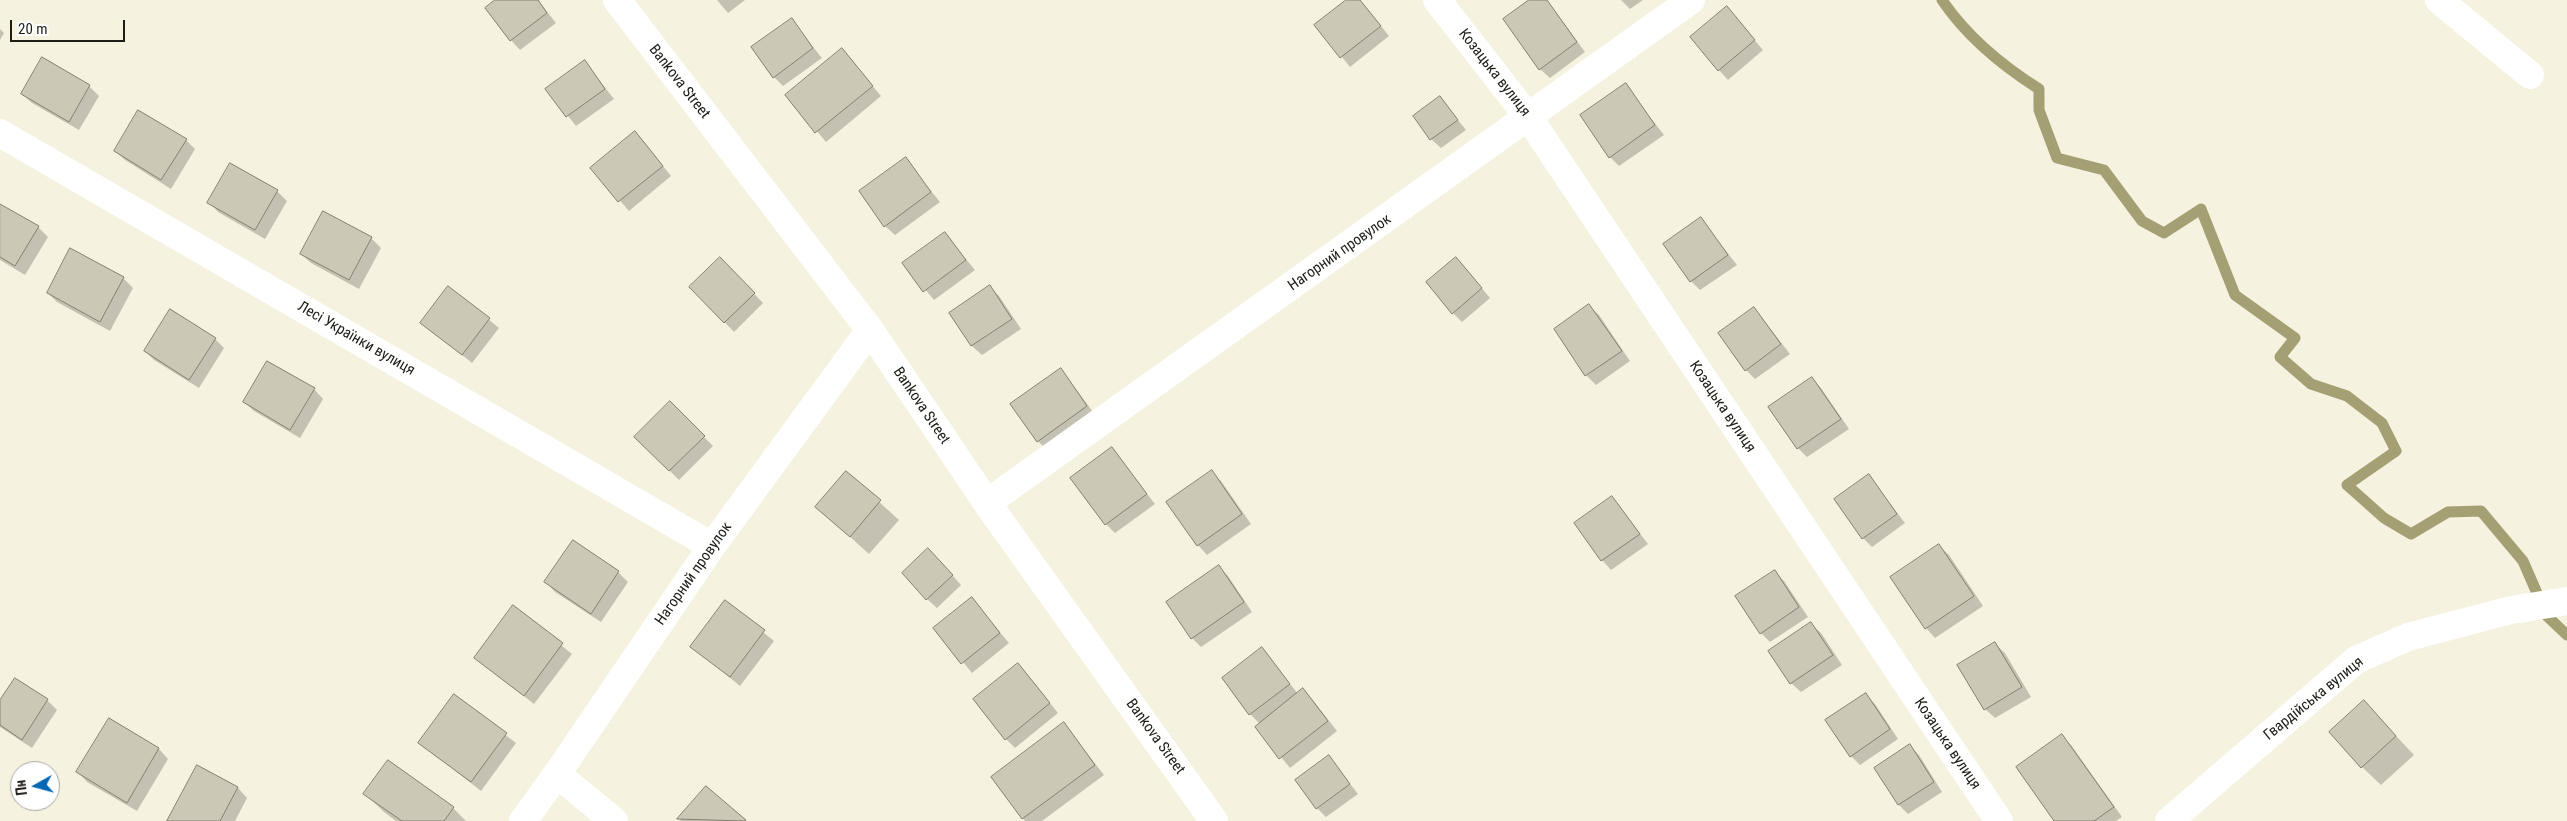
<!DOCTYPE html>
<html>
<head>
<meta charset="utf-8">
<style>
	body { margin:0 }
	#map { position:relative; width:2567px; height:821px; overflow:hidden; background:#f5f2df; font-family:"Roboto Condensed",sans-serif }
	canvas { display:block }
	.north { position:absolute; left:10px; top:761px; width:50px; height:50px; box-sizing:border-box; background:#fff; border:1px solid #a5a4a1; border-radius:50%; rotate:263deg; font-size:14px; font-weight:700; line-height:20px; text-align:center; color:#1d1c15 }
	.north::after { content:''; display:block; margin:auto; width:18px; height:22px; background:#0267b3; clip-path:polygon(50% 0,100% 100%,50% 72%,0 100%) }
	.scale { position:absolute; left:10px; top:20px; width:115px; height:22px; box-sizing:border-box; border:2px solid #1d1c15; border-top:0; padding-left:6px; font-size:15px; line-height:18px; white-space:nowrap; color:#1d1c15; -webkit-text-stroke:4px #fff; paint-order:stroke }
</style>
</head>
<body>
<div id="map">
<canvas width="2567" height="821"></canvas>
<div class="north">Пн</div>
<div class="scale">20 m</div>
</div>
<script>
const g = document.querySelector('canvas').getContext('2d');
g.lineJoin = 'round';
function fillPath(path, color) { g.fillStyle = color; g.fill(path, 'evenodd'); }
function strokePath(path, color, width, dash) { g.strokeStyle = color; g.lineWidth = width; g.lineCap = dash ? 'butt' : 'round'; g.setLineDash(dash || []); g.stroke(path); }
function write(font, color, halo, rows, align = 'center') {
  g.font = font + ' "Roboto Condensed",sans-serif'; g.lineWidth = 5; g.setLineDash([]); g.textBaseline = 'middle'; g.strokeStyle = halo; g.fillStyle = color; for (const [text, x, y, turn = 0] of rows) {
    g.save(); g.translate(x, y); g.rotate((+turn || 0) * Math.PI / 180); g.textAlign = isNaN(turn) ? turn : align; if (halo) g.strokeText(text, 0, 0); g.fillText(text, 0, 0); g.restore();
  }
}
fillPath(new Path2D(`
	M497 0H538L556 23 520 50 511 40Z
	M717 0H745L728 13Z
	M1348 0H1360L1389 36 1350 67 1316 25Z
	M1531 0H1547L1585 52 1550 78 1540 69Z
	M1621 0H1643L1630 9Z
	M1727 8 1763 50 1728 80 1719 70Z
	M791 20 822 58 783 86 774 77Z
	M0 29 4 33 0 40Z
	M842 50 881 96 826 142 787 95Z
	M43 59 89 86 99 96 79 130 32 103 22 94Z
	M585 62 614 99 576 126 547 89Z
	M1625 85 1664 135 1619 166 1610 157Z
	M1440 98 1466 130 1441 148 1431 139Z
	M186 140 195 149 171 189 125 160 115 151Z
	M644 142 671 176 629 211 592 168Z
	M905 159 940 202 895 235 885 226Z
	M231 165 277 191 287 201 265 239 218 212 209 202Z
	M0 206 38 227 48 237 25 275 0 260Z
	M1701 219 1737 265 1700 290 1691 281Z
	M945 234 975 270 934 300 904 264Z
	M371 238 381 248 359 289 311 263 301 254Z
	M71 250 123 278 133 288 110 331 57 302 48 293Z
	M720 258 763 303 734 332 691 287Z
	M1465 268 1490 298 1462 322 1453 313Z
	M449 287 499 328 472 363 422 323Z
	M990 287 999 296 1021 329 982 355 972 346 950 313Z
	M1589 306 1599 315 1630 361 1596 385 1586 375Z
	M1754 308 1790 354 1755 379 1746 370Z
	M215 339 224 348 199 388 154 360 145 351Z
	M1061 369 1096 416 1047 450 1038 441Z
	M1811 378 1821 388 1849 429 1807 457 1798 448Z
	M314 389 323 399 300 438 254 411 244 402Z
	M670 403 713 446 679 480 636 437Z
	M1112 449 1155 504 1115 533 1106 524Z
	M846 472 899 520 869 554 817 507Z
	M1211 472 1221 481 1251 524 1207 555 1198 545Z
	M1869 476 1905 523 1872 547 1863 538Z
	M1612 497 1648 544 1611 570 1602 560Z
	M573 542 618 572 628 582 601 622 555 592 546 582Z
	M1939 546 1949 555 1983 606 1935 638 1926 628Z
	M938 559 961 585 937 608 927 599Z
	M1219 567 1228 576 1252 612 1201 647 1192 638Z
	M1774 571 1784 581 1808 617 1770 642 1761 633Z
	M972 599 1009 643 972 673 935 628Z
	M725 601 774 641 740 686 691 646Z
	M513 607 572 654 534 704 476 658Z
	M1811 624 1821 633 1842 665 1801 692 1791 683 1770 652Z
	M1995 644 2005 653 2031 697 1995 718 1985 709Z
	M1262 648 1298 694 1303 690 1312 699 1337 731 1290 768 1256 727 1260 724 1250 714Z
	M1027 674 1058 713 1015 748 1006 739Z
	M15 679 47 700 57 710 32 748 0 727V703Z
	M1866 695 1875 704 1898 739 1860 765 1851 756Z
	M454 696 516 743 481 791 420 743Z
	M2364 702 2414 755 2381 785 2362 767Z
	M109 720 159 749 168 759 137 811 87 782 78 772Z
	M1064 724 1104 775 1042 821H1025L992 777Z
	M2062 736 2071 745 2122 817 2116 821H2055Z
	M1910 746 1919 755 1942 792 1908 814 1899 805 1876 768Z
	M1329 757 1358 794 1326 817 1317 808Z
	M388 761 453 808 466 821H396L384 812 365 794Z
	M197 766 238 788 247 798 235 821H168Z
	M706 787 745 821H681L679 819Z`), '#0003');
strokePath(new Path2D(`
	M1942 0C1967 37 2001 65 2039 89V110L2057 158 2104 170 2142 221 2164 233 2201 209 2235 295 2295 338 2280 357 2311 384 2347 396 2382 423 2396 451 2347 485 2384 518 2411 534 2448 512 2481 511 2523 561 2547 616 2567 635`), '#a59f74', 11);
const building = new Path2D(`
	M495 0H538L547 13 510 41 485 8Z
	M1346 0H1360L1381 26 1340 58 1314 25Z
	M1529 0H1547L1577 42 1539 70 1503 19Z
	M1727 6 1755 40 1718 71 1690 37Z
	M792 18 813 48 773 78 751 47Z
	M842 48 873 86 815 133 785 95Z
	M42 57 90 85 69 122 21 94Z
	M585 60 605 89 566 117 545 89Z
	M1626 83 1655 125 1609 158 1580 115Z
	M1440 96 1458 120 1430 140 1413 116Z
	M138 110 187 139 161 180 114 151Z
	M635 131 663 166 618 202 590 168Z
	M906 157 931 192 884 227 859 191Z
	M230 163 278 190 255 230 207 203Z
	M0 204 39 226 15 266 0 257Z
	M323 211 372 237 349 280 300 254Z
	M1701 217 1728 255 1690 282 1663 244Z
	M945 232 966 260 923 292 902 263Z
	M70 248 124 277 100 322 47 293Z
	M720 257 755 293 724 323 689 287Z
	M1456 257 1482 288 1452 314 1426 282Z
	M990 285 1012 319 971 346 949 313Z
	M448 286 490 318 462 355 420 323Z
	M1589 304 1622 351 1585 376 1554 329Z
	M1754 307 1781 344 1745 371 1718 333Z
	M170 309 216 338 189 380 144 351Z
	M267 361 315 388 290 430 243 402Z
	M1061 368 1087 406 1037 442 1010 404Z
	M1812 377 1841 419 1797 449 1768 407Z
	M670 401 705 436 669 471 634 437Z
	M1112 447 1147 494 1105 525 1070 478Z
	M1212 470 1242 514 1197 546 1166 502Z
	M846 471 881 500 850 537 815 507Z
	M1869 474 1897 514 1862 539 1834 499Z
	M1612 496 1640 534 1601 561 1574 523Z
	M573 540 619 571 591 614 544 582Z
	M1939 544 1974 596 1925 629 1890 577Z
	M928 548 953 575 926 600 902 573Z
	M1219 565 1244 602 1191 639 1166 602Z
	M1775 570 1799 607 1760 634 1735 596Z
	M972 597 1000 633 961 664 933 628Z
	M725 600 765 630 730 677 690 647Z
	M513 605 563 643 524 696 474 658Z
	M1811 622 1833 655 1790 684 1768 651Z
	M1995 642 2022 687 1984 710 1957 665Z
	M1262 647 1290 684 1249 715 1222 678Z
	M1018 663 1050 703 1005 740 973 699Z
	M15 678 48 699 22 740 0 725V700Z
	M1303 688 1328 721 1279 759 1255 727Z
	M1866 693 1890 729 1850 757 1825 720Z
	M454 694 507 733 471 782 418 743Z
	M2364 700 2396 736 2361 768 2329 732Z
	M109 718 159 748 127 803 76 772Z
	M1064 722 1095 765 1022 819 991 777Z
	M2062 734 2114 807 2094 821H2054L2016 767Z
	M1910 744 1934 782 1898 805 1874 768Z
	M1329 755 1350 784 1316 809 1295 780Z
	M388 760 454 807 444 821H402L363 794Z
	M197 765 238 787 220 821H167Z
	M706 786 746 820 745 821 677 819Z`);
fillPath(building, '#cbc8b6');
strokePath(building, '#848170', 1);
strokePath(new Path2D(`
	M617 0 870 330 987 503 1214 821
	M1437 0 1529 118 1999 821
	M2439 0 2530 75
	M0 133 712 546
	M987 503 1691 0
	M557 774 614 821
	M523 821 557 774 712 546 870 330
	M2169 821 2356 660 2408 637 2511 610 2567 601`), '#fff', 28);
write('15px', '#1d1c15', '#fff', [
	["Козацька вулиця",1494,73,52],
	["Bankova Street",679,82,52],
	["Нагорний провулок",1340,253,-35],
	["Лесі Українки вулиця",356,339,30],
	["Bankova Street",921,406,56],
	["Козацька вулиця",1722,407,56],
	["Нагорний провулок",694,574,-55],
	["Гвардійська вулиця",2314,699,-39],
	["Bankova Street",1155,737,54],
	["Козацька вулиця",1947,744,56]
]);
</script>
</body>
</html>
